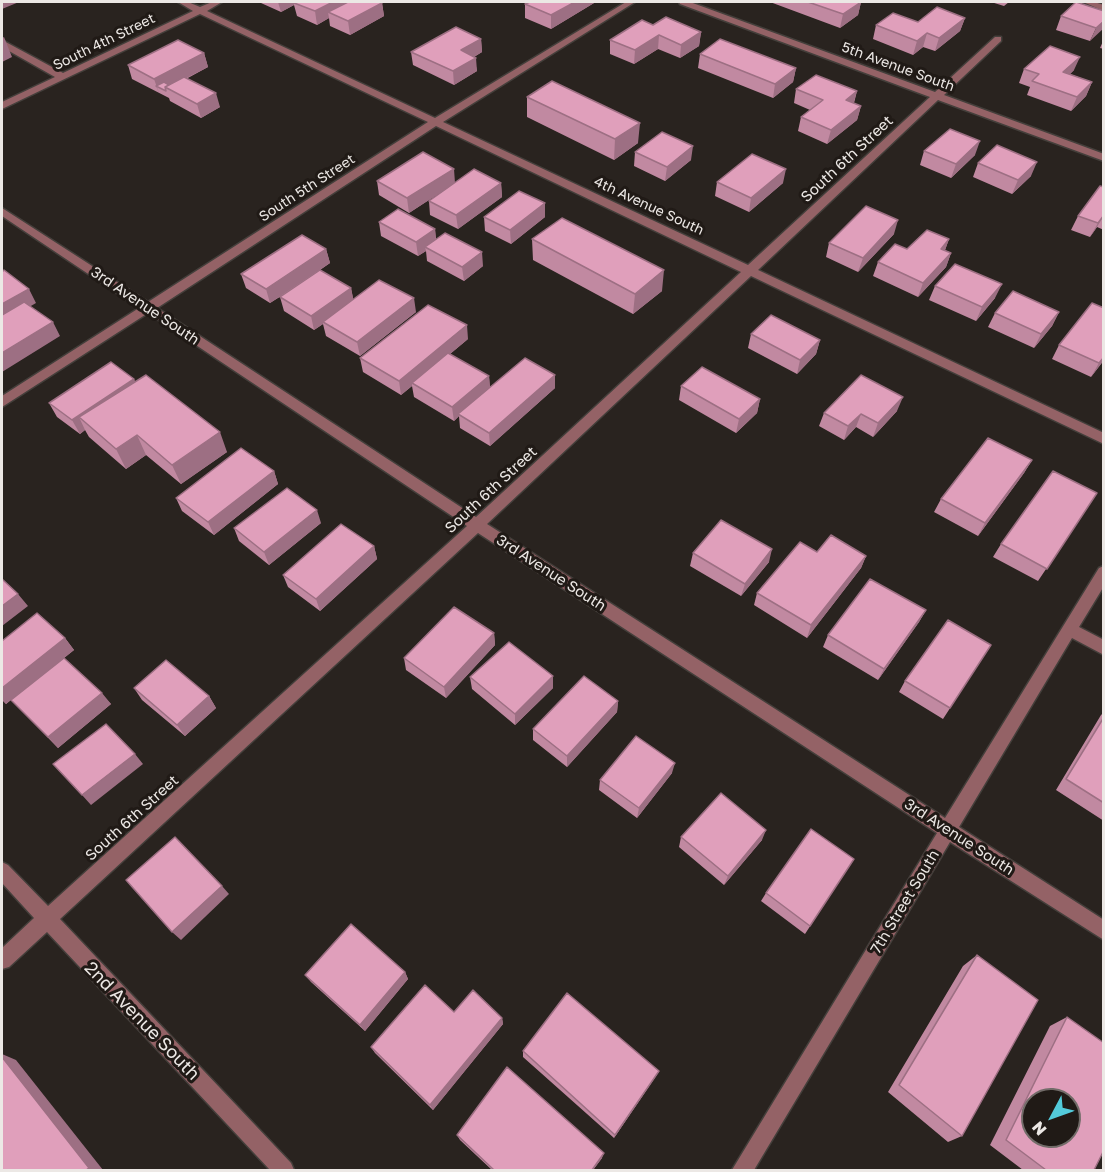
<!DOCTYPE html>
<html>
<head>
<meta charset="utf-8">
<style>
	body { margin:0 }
	#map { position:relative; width:1105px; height:1172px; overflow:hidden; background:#29231f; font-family:"Golos Text",sans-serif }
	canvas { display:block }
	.frame { position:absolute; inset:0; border:3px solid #ece8e5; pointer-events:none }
	.north { position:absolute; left:1021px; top:1088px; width:60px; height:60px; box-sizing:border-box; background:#201a16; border:2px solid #726c69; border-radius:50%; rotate:229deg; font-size:16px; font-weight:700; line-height:24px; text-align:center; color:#ece8e5 }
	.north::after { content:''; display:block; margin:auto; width:21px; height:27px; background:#53cbdb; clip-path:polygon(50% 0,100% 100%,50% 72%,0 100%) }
</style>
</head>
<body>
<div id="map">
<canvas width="1105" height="1172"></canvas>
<div class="frame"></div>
<div class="north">N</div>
</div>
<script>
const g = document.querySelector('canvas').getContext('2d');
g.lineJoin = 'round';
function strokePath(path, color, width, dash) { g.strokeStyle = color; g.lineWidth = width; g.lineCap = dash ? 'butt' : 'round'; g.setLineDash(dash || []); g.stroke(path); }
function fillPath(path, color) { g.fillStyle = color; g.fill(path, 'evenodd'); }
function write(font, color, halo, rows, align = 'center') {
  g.font = font + ' "Golos Text",sans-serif'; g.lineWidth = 6; g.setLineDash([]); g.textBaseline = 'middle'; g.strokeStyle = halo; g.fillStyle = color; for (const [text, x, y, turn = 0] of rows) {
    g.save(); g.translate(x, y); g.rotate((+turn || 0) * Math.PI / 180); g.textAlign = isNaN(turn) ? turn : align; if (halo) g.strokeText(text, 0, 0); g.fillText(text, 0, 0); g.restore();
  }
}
const minor = new Path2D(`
	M178 2H188L200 7 212 2H222L207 11 435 118 626 2H635L443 122 748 265 930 97 680 4 679 2H690L935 92 995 37H1001V41L944 95 1104 154V161L938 100 758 270 1104 433V444L751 276 487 524 945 818 1099 568 1104 566V586L1079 627 1104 640V655L1072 638 959 827 1104 920V940L950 842 754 1170H732L937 833 478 533 60 919 291 1163 294 1170H270L47 932 9 967 2 969V948L34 918 2 883V862L8 865 48 906 467 526 148 313 2 407V396L139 308 2 216V208L148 302 428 122 200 14 2 109V102L55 77 2 47V40L63 73 193 11ZM436 126 741 272 476 517 157 308Z
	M1083 2H1094L1104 5V11Z`);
strokePath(minor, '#443f3b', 3);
fillPath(minor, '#946266');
fillPath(new Path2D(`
	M261 2H379L382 3 384 16 350 35 330 26 329 18 317 25 297 16 294 5 281 12 261 3Z
	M530 2H594V3L551 29 525 18V4Z
	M770 2H861L858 15 840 28Z
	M991 2H1009L1004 6Z
	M1104 11 1090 41 1056 30 1061 16Z
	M965 18 960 31 935 51 923 47 913 55 873 39 876 25Z
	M653 25 701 32 699 46 680 58 658 49 634 64 610 54V40Z
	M481 39 482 52 474 57 477 71 454 85 413 65 411 52Z
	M1104 39V49L1100 48Z
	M204 53 208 67 186 79 220 107 201 118 170 101 169 98 132 79 128 65Z
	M700 54 796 68 793 82 773 98 698 68Z
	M1024 69 1074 70 1070 74 1092 82 1086 96 1071 111 1027 95 1030 87 1019 83Z
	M796 89 857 91 854 103 861 106 857 120 827 144 798 131 801 117 810 110 794 103Z
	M527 97 638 143 614 160 527 117Z
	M924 151 975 155 951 178 920 165Z
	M635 152 691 160 665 181 634 166Z
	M978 163 1031 176 1012 194 973 177Z
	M377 181 501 183 502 197 458 229 430 215 429 201 452 185 409 213 379 195Z
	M717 182 783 183 749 212 715 196Z
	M1104 187V230L1097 227 1090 237 1071 230 1078 216Z
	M545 203V217L511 244 485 231 484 217Z
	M379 222 435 229 436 239 483 266 464 281 427 261 426 251 418 256 381 236Z
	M894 234 858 272 826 257 829 243Z
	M532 239 662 291 633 314 533 260Z
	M949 239 945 250 951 253 946 267 918 297 873 276 878 262 907 249Z
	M326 249 330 263 320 270 351 288 353 299 416 312 360 356 326 336 323 324 314 330 284 311 280 297 286 293 270 303 246 288 241 274Z
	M935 286 995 298 976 321 929 300Z
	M1104 308V360L1091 377 1052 359 1059 345Z
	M1059 312 1052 326 1034 348 988 327 995 313Z
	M751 334 820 340 816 354 797 374 748 348Z
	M468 339 450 354 489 376 490 388 555 375V388L490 446 460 428 459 416 454 421 414 397 412 386 401 395 363 372 360 358Z
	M136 381 227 452 181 484 146 455 126 469 89 437 85 430 80 434 57 417 49 403Z
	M681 386 760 399 757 413 736 433 679 400Z
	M897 411 873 437 856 427 844 440 819 426 824 413Z
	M1032 460 1024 473 978 536 934 512 941 499Z
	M274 471 278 484 214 535 182 511 176 498Z
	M1097 493 1038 581 993 557 1001 544Z
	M321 523 269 565 239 541 234 528Z
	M374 546 377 559 320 611 288 587 283 575Z
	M817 552 866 556 861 568 807 638 754 605 757 593Z
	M693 553 769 562 741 596 690 566Z
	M926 610 919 622 878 680 823 647 828 635Z
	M494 633 495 645 446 698 406 670 404 658Z
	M65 638 74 650 64 658 111 704 58 748 11 700 18 694 6 704 2 700V641Z
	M991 645 943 719 899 692 905 681Z
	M470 677 553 688 515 725 472 689Z
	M134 688 209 696 216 708 185 736 142 700Z
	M618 701 617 712 567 767 533 740V729Z
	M1104 712V821L1056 790 1101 715Z
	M672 773 637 818 599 790 600 780Z
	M681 837 762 840 724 885 679 847Z
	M854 859 805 934 761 901 766 893Z
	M977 955 962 1136 948 1142 888 1092 963 966Z
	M405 972 408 979 365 1031 311 982 305 975Z
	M454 1012 502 1018 503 1024 433 1110 375 1053 371 1047Z
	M1067 1017 1094 1170H1023L990 1145 1050 1026Z
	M523 1051 659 1071 656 1076 614 1138 523 1057Z
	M457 1135 602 1158 593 1170H492L460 1140Z`), '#c189a1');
fillPath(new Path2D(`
	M2 2H19L2 9Z
	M278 2H302L294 3V5L281 12Z
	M333 2H351L328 12 329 18 317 25 315 11Z
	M575 2H594V3L551 29V15Z
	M861 2 858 15 840 28 843 14Z
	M382 3 384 16 350 35 348 21Z
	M965 18 960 31 935 51 939 38Z
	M1104 21V28L1090 41 1096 28Z
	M701 32 699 46 680 58 681 45Z
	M927 33 923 47 913 55 917 41Z
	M659 35 658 49 634 64 635 50Z
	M4 37 12 57 2 62V38Z
	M481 39 482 52 462 64 461 50Z
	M204 53 208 67 167 88 156 86 159 93 154 79Z
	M1080 57 1074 70 1058 86 1063 72Z
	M476 58 477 71 454 85 453 71Z
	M796 68 793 82 773 98 775 84Z
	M1092 82 1086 96 1071 111 1077 97Z
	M857 91 853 105 846 100Z
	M216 93 220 107 201 118 197 104Z
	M861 106 857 120 827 144 831 130Z
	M640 123 638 143 614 160 615 139Z
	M980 141 975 155 951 178 956 164Z
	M693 146 691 160 665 181 667 167Z
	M1037 162 1031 176 1012 194 1018 180Z
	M454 169 455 183 409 213 407 198Z
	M786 169 783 183 749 212 751 198Z
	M501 183 502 197 458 229 456 215Z
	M545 203V217L511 244 510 230Z
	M1104 215 1097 227 1090 237 1098 223Z
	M898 220 894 234 858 272 863 258Z
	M435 229 436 243 425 247 426 251 418 256 416 242Z
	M949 239 944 253 941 249Z
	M326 249 330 263 270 303 266 289Z
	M482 252 483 266 464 281 462 267Z
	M951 253 946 267 918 297 923 283Z
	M664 270 662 291 633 314 635 294Z
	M1002 284 995 298 976 321 982 307Z
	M351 288 354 302 323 322V324L314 330 311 316Z
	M29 289 36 303 2 323V304Z
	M414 298 416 312 360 356 357 342Z
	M1059 312 1052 326 1034 348 1041 334Z
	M53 322 60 336 2 372V353Z
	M467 325 468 339 414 384 412 383V386L401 395 399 381Z
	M820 340 816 354 797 374 800 360Z
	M1104 357V360L1091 377 1099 363Z
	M555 375V388L490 446 489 433Z
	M489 376 490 390 458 414 459 416 454 421 452 407Z
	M134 379 141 392 79 417 85 430 80 434 72 420Z
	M903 397 897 411 873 437 878 423Z
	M760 399 757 413 736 433 739 419Z
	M861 414 856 427 844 440 848 426Z
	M220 432 227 452 181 484 172 465Z
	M137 435 146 455 126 469 116 449Z
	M1032 460 1024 473 978 536 985 523Z
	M274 471 278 484 214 535 208 522Z
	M317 510 321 523 269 565 264 552Z
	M374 546 377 559 320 611 316 599Z
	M772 549 769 562 741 596 745 584Z
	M866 556 861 568 807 638 811 625Z
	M18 594 28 606 2 626V606Z
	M926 610 919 622 878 680 884 669Z
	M494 633 495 645 446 698 444 687Z
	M65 638 74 650 6 704 2 699V688Z
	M553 676V688L515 725V714Z
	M102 693 111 704 58 748 48 737Z
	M209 696 216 708 185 736 177 725Z
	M618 701 617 712 567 767V756Z
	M135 754 143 764 91 805 82 795Z
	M675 763 672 773 637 818 639 808Z
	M766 830 762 840 724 885 728 876Z
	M222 886 229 894 181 940 172 932Z
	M405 972 408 979 365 1031 360 1025Z
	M502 1018 503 1024 433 1110 430 1105Z
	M2 1054 16 1060 103 1170H86L2 1057Z
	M659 1071 656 1076 614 1138 615 1135Z
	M604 1153 602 1158 593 1170H592Z`), '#9d6f83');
const building = new Path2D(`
	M296 2H333L315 11 294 3Z
	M348 2H379L382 3 348 21 328 12Z
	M530 2H575L551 15 525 4Z
	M808 2H861L843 14Z
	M1076 2 1104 11V21L1096 28 1061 16Z
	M937 7 965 18 939 38 927 33 917 41 876 25 893 13 918 22Z
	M666 17 701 32 681 45 659 35 635 50 610 40 642 20 653 25Z
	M456 27 481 39 461 50 476 58 453 71 411 52Z
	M720 39 796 68 775 84 700 54Z
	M178 40 204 53 154 79 128 65Z
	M1050 46 1080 57 1063 72 1092 82 1077 97 1032 81 1039 74 1024 69Z
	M816 75 857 91 846 100 861 106 831 130 801 117 823 100 796 89Z
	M184 77 216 93 197 104 165 87Z
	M552 81 640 123 615 139 527 97Z
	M164 82 169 85 165 87 166 91 156 86Z
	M950 129 980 141 956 164 924 151Z
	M662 132 693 146 667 167 635 152Z
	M997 145 1037 162 1018 180 978 163Z
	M423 152 454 169 407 198 377 181Z
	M752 154 786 169 751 198 717 182Z
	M474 169 501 183 456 215 429 201Z
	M1100 186 1104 187V215L1098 223 1078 216Z
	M519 191 545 203 510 230 484 217Z
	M866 206 898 220 863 258 829 243Z
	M398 209 435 229 416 242 379 222Z
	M562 218 664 270 635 294 532 239Z
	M927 230 949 239 941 249 951 253 923 283 878 262 895 244 907 249Z
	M445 233 482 252 462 267 425 247Z
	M302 235 326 249 266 289 241 274Z
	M955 264 1002 284 982 307 935 286Z
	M4 270 29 289 2 304V272Z
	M320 270 351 288 311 316 280 297Z
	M379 280 414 298 357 342 323 322Z
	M1013 291 1059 312 1041 334 995 313Z
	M24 302 53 322 2 353V315Z
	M1092 303 1104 308V357L1099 363 1059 345Z
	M428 305 467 325 399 381 360 358Z
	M771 315 820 340 800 360 751 334Z
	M448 353 489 376 452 407 412 383Z
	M525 358 555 375 489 433 458 414Z
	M111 362 134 379 72 420 49 403Z
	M702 367 760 399 739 419 681 386Z
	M146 375 220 432 172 465 137 435 116 449 79 417Z
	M861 375 903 397 878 423 861 414 848 426 824 413Z
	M988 438 1032 460 985 523 941 499Z
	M241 448 274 471 208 522 176 498Z
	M1053 471 1097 493 1047 569 1001 544Z
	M287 488 317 510 264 552 234 528Z
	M721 520 772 549 745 584 693 553Z
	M341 524 374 546 316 599 283 575Z
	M831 535 866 556 811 625 757 593 800 542 817 552Z
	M2 579 18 594 2 606Z
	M870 579 926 610 884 669 828 635Z
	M454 607 494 633 444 687 404 658Z
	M37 613 65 638 2 688V641Z
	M948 620 991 645 950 708 905 681Z
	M509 642 553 676 515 714 470 677Z
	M64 658 102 693 48 737 11 700Z
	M166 660 209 696 177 725 134 688Z
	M584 676 618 701 567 756 533 729Z
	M1104 717V803L1066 779Z
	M106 724 135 754 82 795 53 764Z
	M636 736 675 763 639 808 600 780Z
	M721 793 766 830 728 876 681 837Z
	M811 829 854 859 810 926 766 893Z
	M175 837 222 886 172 932 126 880Z
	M351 924 405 972 360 1025 305 975Z
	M977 955 1038 1000 962 1136 899 1085Z
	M425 985 454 1012 473 990 502 1018 430 1105 371 1047Z
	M567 993 659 1071 615 1135 523 1051Z
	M1067 1017 1104 1043V1150L1094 1170H1046L1006 1140ZM1033 1100H1069V1136H1033Z
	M2 1057 89 1168 86 1170H2Z
	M507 1067 604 1153 592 1170H494L457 1135Z`);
fillPath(building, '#e09fbb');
strokePath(building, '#9d6f83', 1.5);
write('14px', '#ece8e5', '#201a16', [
	["South 4th Street",104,42,-26],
	["5th Avenue South",898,67,20],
	["South 5th Street",307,188,-33],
	["4th Avenue South",649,206,25]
]);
write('15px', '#ece8e5', '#201a16', [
	["South 6th Street",847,159,-43],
	["3rd Avenue South",145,306,34],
	["South 6th Street",491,490,-43],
	["3rd Avenue South",551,573,33],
	["South 6th Street",132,818,-42],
	["3rd Avenue South",959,837,33],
	["7th Street South",905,902,-59]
]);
write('18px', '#ece8e5', '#201a16', [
	["2nd Avenue South",142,1021,46]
]);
</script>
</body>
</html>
